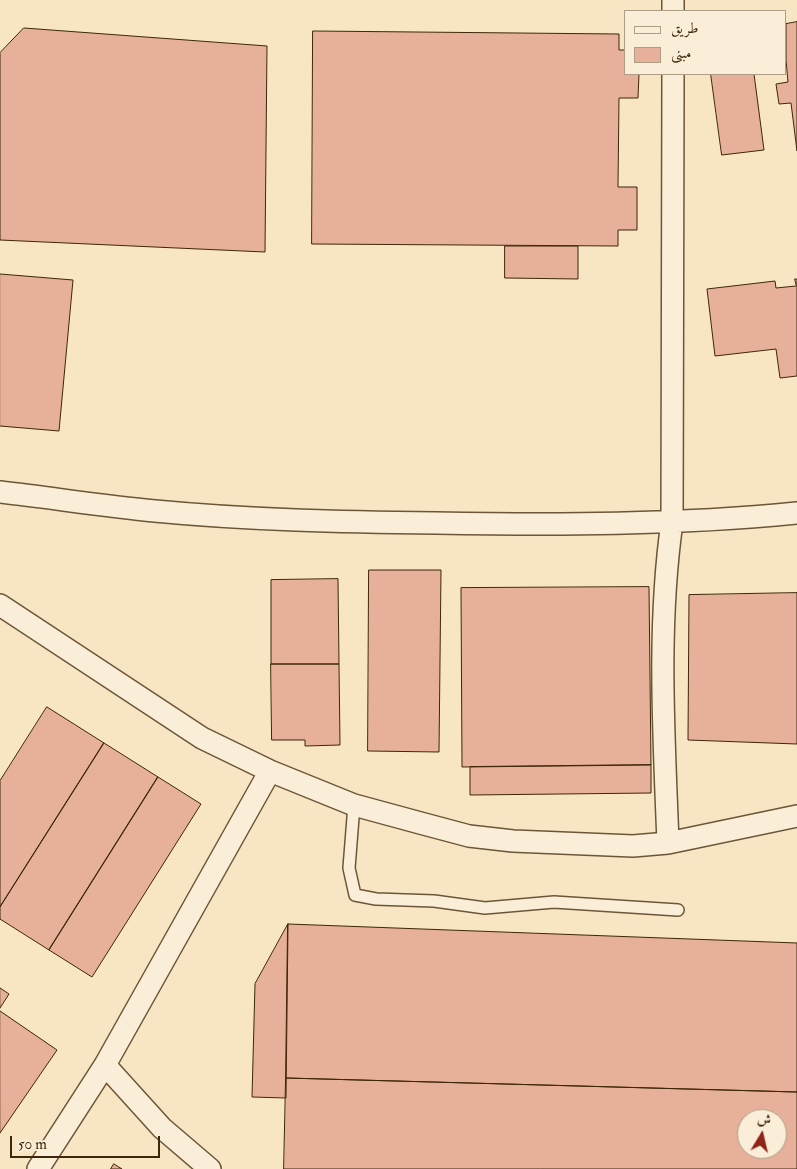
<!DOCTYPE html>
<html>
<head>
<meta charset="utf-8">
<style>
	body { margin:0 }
	#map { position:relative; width:797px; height:1169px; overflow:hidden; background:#f7e5c3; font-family:"IM FELL Double Pica",Amiri,serif }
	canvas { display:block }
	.legend { position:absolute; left:624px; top:10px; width:162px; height:65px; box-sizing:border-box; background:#faeed8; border:1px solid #ae9e85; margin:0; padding:6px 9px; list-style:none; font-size:15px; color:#3d2708 }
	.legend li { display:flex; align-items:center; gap:10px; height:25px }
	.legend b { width:25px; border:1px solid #ae9e85 }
	.north { position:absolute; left:737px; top:1109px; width:50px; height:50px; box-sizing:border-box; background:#faeed8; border:1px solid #ae9e85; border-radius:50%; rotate:9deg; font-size:14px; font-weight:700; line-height:20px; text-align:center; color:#3d2708 }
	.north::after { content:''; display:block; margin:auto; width:18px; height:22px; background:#8f2418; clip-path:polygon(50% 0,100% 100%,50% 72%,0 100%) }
	.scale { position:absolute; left:10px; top:1136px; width:150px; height:22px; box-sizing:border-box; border:2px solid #3d2708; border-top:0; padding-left:6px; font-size:15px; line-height:18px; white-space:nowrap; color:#3d2708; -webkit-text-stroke:4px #faeed8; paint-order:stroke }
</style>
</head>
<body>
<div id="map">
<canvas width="797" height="1169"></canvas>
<ul class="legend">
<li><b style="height:6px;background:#faeed8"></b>طريق</li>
<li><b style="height:14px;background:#e6b09a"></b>مبنى</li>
</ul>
<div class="north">ش</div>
<div class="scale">50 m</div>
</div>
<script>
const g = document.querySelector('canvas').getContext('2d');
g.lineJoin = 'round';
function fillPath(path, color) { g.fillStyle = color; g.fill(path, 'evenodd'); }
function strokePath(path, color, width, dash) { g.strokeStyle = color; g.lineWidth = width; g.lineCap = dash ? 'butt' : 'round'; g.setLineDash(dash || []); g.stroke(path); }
const building = new Path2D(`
	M797 22V151L791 103 779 104 776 84 788 82 786 60V24Z
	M24 28 267 46 265 252 0 240V53Z
	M313 31 619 34V50H626V74H639L638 98H619L618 187H637V230H618V246L312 244Z
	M711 74H754L764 150 722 155Z
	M505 246H578V279L505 278Z
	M0 274 73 280 59 431 0 426Z
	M795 279H797V376L780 378 776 349 715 356 707 289 775 281 776 288 796 286Z
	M369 570H441L439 752 368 751Z
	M338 579 339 664H271V580Z
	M649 587 651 765 462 767 461 588Z
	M797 593V744L688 740 689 595Z
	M271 664H339L340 745 305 746V740H272Z
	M47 707 104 743 0 907V781Z
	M104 743 158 777 49 950 0 919V907Z
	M651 765V793L470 795V767Z
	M158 777 201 804 92 977 49 950Z
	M288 924 797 943V1092L286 1078Z
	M288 924 286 1098 252 1097 255 984Z
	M0 988 9 994 0 1008Z
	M0 1011 57 1050 0 1133Z
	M286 1078 797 1092V1169H284ZM747 1119H777V1149H747Z
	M114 1164 122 1169H111Z`);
fillPath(building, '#e6b09a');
strokePath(building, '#3d2708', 1);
const service = new Path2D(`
	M354 805 349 868 355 895 376 899 434 901 485 908 554 902 678 910`);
const minor = new Path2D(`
	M673 11V0
	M0 492C52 498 104 506 155 511 249 520 343 522 436 523 556 525 677 525 797 513
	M0 605 202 738 270 771 354 805 424 824 469 836 513 841 633 846 668 843 797 816
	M668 843C664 736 657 628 672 522L673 74
	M105 1065 162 1128 210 1169
	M38 1169 105 1065 270 771`);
strokePath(service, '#6c5637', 14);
strokePath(minor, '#6c5637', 24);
strokePath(service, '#faeed8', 11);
strokePath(minor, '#faeed8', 21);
</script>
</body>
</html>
